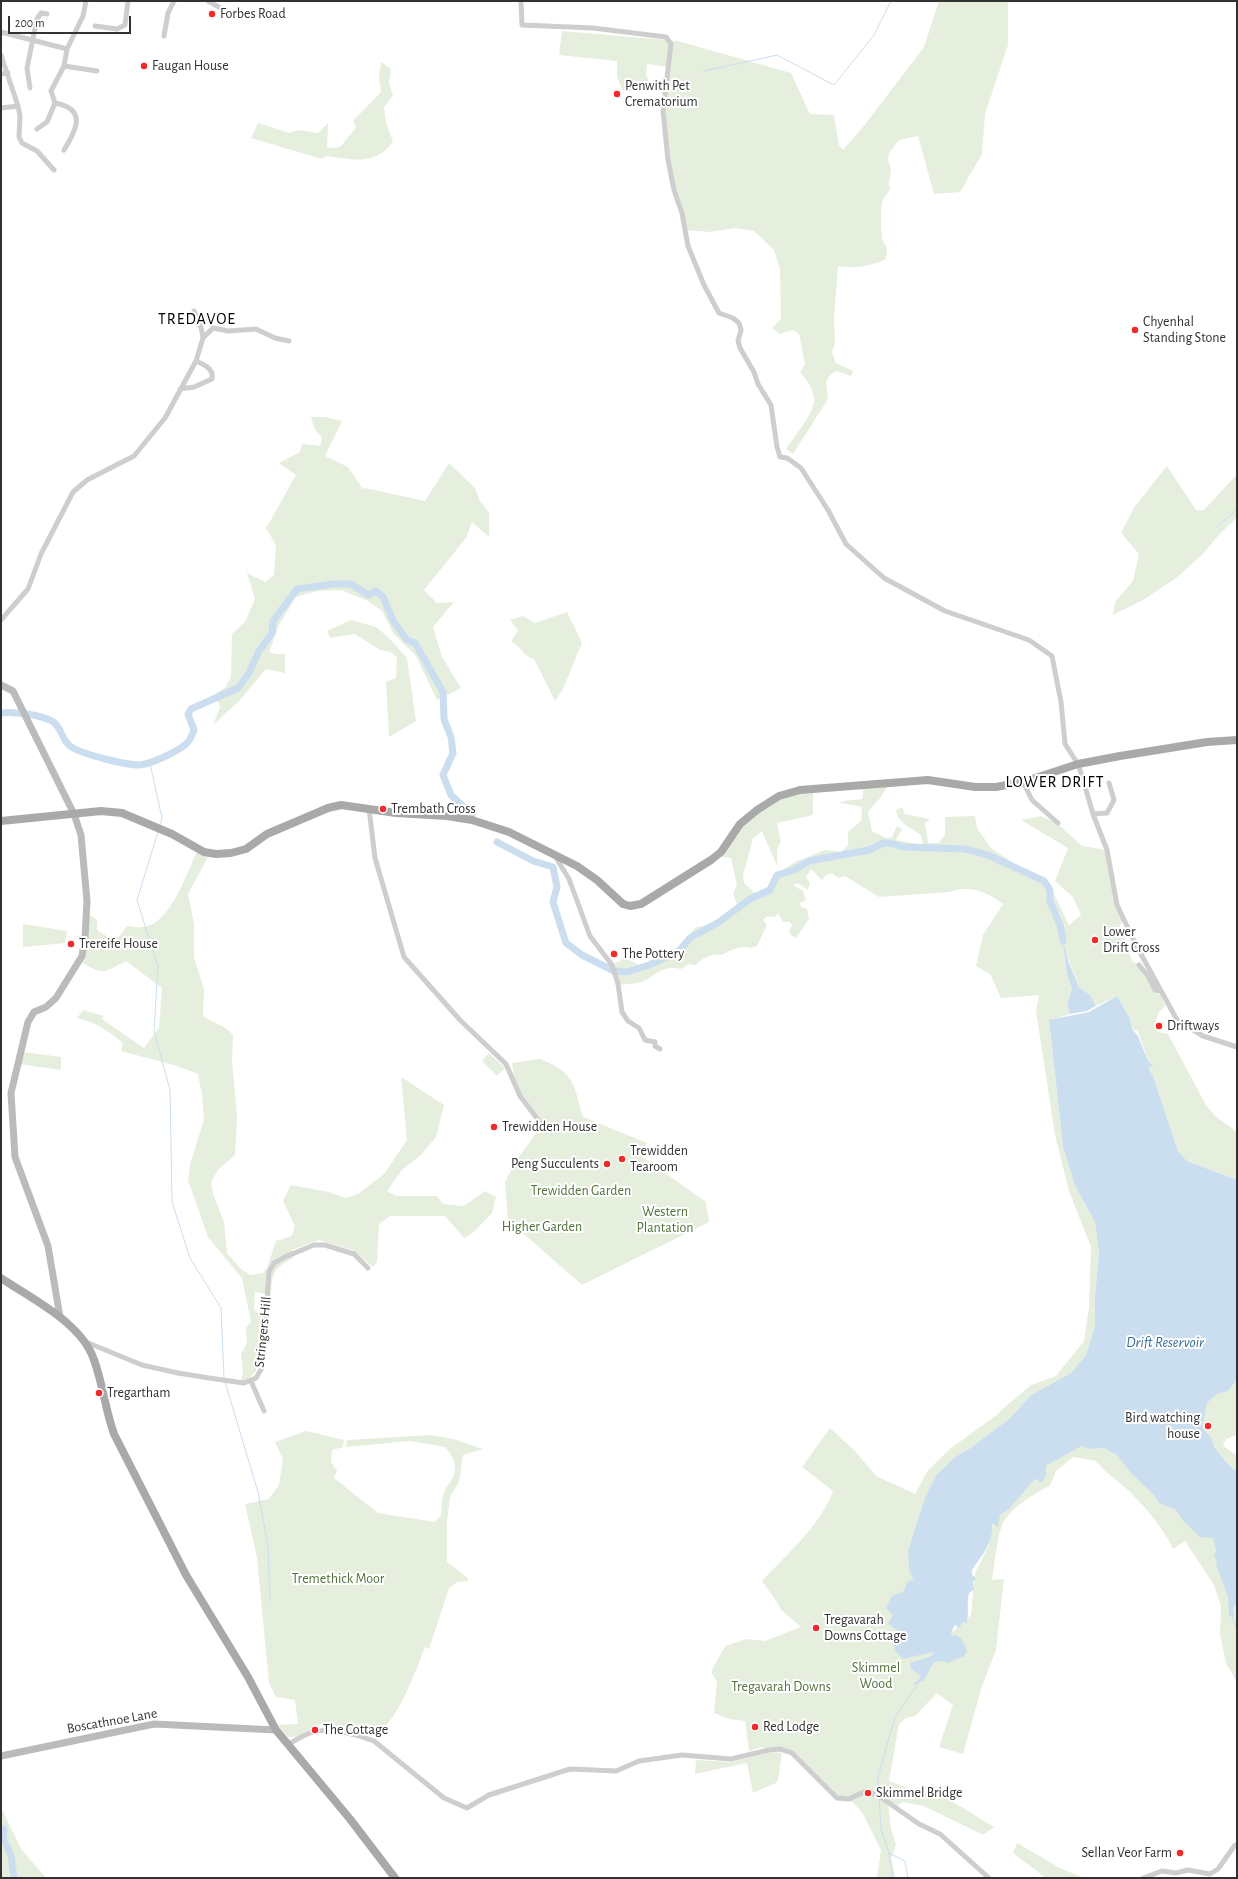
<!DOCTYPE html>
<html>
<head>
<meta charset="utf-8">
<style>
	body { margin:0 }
	#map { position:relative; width:1238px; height:1879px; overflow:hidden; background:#fff; font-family:"Alegreya Sans",sans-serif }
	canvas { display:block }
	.frame { position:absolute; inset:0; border:2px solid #313131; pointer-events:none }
	.scale { position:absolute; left:8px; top:16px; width:123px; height:18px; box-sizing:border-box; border:2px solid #313131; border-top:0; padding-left:5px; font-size:12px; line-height:14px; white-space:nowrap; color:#313131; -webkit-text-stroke:3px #fff; paint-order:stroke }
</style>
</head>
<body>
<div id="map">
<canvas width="1238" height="1879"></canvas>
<div class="frame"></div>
<div class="scale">200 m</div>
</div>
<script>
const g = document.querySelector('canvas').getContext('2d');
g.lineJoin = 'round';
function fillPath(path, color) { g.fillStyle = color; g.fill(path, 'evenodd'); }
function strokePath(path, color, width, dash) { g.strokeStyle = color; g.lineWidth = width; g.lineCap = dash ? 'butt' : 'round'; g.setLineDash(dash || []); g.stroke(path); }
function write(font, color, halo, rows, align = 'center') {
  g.font = font + ' "Alegreya Sans",sans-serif'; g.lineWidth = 4; g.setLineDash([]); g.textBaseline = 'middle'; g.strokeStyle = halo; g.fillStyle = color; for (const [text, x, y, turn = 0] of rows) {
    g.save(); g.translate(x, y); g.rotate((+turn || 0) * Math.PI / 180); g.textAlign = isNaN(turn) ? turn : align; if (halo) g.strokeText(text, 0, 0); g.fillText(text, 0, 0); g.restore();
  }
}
fillPath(new Path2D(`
	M939 1 1008 2V45L985 114 982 154 960 192 934 194 918 136 899 140 889 153 888 159 891 169 889 184 890 189 882 201 881 210V226L882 239 887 248 886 259C874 266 851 269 838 266L834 318 835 344 832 352 836 363 853 371 851 376 836 371 830 375 826 382 828 399 793 454 786 449C793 438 809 419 813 406 817 396 808 379 800 373L805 364 799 334 793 330 780 334 772 328 781 319 780 269 774 250 754 231 735 228 710 232 684 230 674 190 663 111 669 67 647 64 646 75 650 84 648 86C641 90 632 92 623 91L617 77V61L559 55 562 31 678 41 791 73 810 114 834 115 839 145 843 150 863 127 924 47Z
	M381 62 391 69 389 82 393 96 384 107 386 122 393 142C373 167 353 159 325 156L322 159 251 138 258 123 289 133 298 130 318 133 328 123 327 148 340 147 356 128 353 121 381 92 379 77Z
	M311 417H325L342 421 325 456 348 467 363 489 365 488 425 501 449 463 475 488 480 501 489 512V537L472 522 466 538 424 590 437 603 454 602 433 627 442 657 461 688 437 700 416 656 393 633 382 611 368 601 341 590 317 591 296 597 279 625 269 652 276 654H285V673L266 669 239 701 213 725 220 707 215 694 226 687 231 676 232 634 245 622 255 599 247 573 265 582 274 575 276 545 266 528C277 511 285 493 296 475L279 463 300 452 302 444 320 446 322 438 314 428Z
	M1167 466 1196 510H1204L1237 474V517L1216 538 1202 555 1176 578 1143 600 1113 615 1115 602 1133 581 1139 554 1121 533 1135 506Z
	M567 612 582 643 563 689 555 701 534 659C521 655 522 646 511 642L518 630 510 620 523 616 535 623Z
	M351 620 376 627 387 636 407 658 416 721 389 737 386 682 396 678 397 657 390 652 380 650 355 634 330 638 327 631Z
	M889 783 881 797 868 812 872 831 886 838 892 837 897 826 902 829 896 840 923 845 921 835 903 823 898 817 896 810 902 807 905 814 930 819 925 823 928 843H939L945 834V817L975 816 977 828 991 848 1051 888 1069 925 1081 915 1073 897 1055 881 1068 848 1021 820 1041 816 1058 824 1082 846 1107 850 1117 905 1125 920 1119 926 1126 941 1132 961 1139 965 1148 976 1156 993 1161 995 1165 1006 1159 1012 1154 1027 1158 1032 1168 1034 1206 1105 1215 1116 1237 1132V1180L1187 1161 1178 1151 1153 1076 1148 1068 1152 1066 1148 1061 1138 1031 1132 1029 1130 1019 1117 996 1096 1006 1090 995 1079 987 1064 947 1067 975 1072 989 1067 1004 1070 1014 1049 1021 1063 1147 1075 1186 1095 1222 1099 1251 1095 1296V1326L1086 1355 1071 1373 1031 1395 1010 1418 972 1447 955 1457 936 1475 925 1499 908 1550 951 1633 971 1615 975 1573 989 1545 993 1523 1020 1492 1070 1444 1104 1448 1118 1456 1213 1538 1237 1565V1682L1226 1663 1220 1634 1221 1606 1214 1585 1185 1541 1173 1549C1163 1527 1145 1507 1128 1490 1117 1480 1105 1473 1096 1461L1073 1457 1056 1471 1050 1486C1035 1492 1006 1511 1001 1528 996 1544 995 1563 992 1580L1004 1579 996 1650 982 1686 963 1754 939 1747 953 1705 937 1693 915 1716 906 1718 899 1724 889 1781 911 1789 942 1795 994 1827 983 1835 924 1806 903 1802 898 1805 888 1802 891 1829 896 1845 891 1858 895 1878H877L881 1850 862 1812 849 1799 837 1798 792 1753 769 1750 762 1747 749 1751 745 1721 729 1719 714 1713 717 1682 711 1672 725 1646 746 1639 765 1641 801 1627 781 1610 777 1602 762 1581C786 1555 821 1525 833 1491L802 1467 830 1428 854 1450 876 1476 915 1494 928 1470 951 1448 998 1414 1001 1410 1031 1385 1056 1376 1084 1341 1089 1307 1091 1247 1069 1191 1055 1135 1036 1011 1039 995 1001 998 990 974 976 966 983 935 1003 904C986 891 969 885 949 892L879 897 845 876 838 878 832 873 826 875 822 880 811 869 806 877 810 883 808 890 798 883 793 885 803 891 806 900 800 903 801 907 807 909 809 919 796 938 791 935 789 931 792 925 790 922H783L778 913 775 917 768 916 763 920 767 925 757 946 751 948C743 945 730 950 722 955 713 953 702 958 696 965L689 964 681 969C663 965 658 973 644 981 638 984 626 984 619 985L612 965 625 958 645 968 678 947 696 927C713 926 726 916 737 904L733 894 737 885 731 858 721 857C736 834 752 810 779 799 790 795 802 794 813 791V815L777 823 781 842 777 849V866L762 831 753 838 743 875 744 883 755 893 769 886 777 874 795 862 825 850 841 852 848 845V832L861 821 862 807 840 803C848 798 855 802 863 798V785Z
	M197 851 208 857 188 894 194 924V957L204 989 203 1016C212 1022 227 1027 233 1035L232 1060 237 1116 235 1155 218 1170 211 1182 213 1194 224 1222 227 1253 242 1270 251 1275 263 1273 267 1268 276 1241 292 1236 295 1226 283 1201 291 1185 329 1192 346 1198 358 1194 384 1174 407 1140 401 1077 444 1105 436 1137 421 1155 402 1170 387 1191 396 1196H437L443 1204 464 1206 485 1191 496 1197 492 1213 474 1232 464 1238 445 1216H390L379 1224 377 1262 373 1267 353 1250 319 1240 292 1250 293 1258C273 1269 272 1273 271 1295L255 1292 254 1310 263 1316 256 1371 246 1381 241 1380 243 1372 241 1353C248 1345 247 1339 246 1328L251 1322 242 1278 208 1237 188 1180 190 1165 204 1119 202 1095 198 1074 177 1066 121 1051 123 1043C108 1031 96 1022 77 1018L83 1010 104 1016 102 1019 144 1048 159 1028 162 988 126 961C103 973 103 976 80 961L89 914 97 920V930L114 941 123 932 127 926C134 927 141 928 148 926 172 918 187 873 197 851Z
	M23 924 67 931 65 943 23 947Z
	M24 1052 61 1057V1070L19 1064Z
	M489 1053 505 1068 497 1076 482 1061Z
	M540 1059C575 1073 573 1083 583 1117L647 1143 640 1155 706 1202 709 1222 582 1285 508 1220 505 1182 516 1161 542 1125 516 1090 512 1063Z
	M1237 1380V1435L1226 1439 1223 1446 1237 1455V1473L1214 1447 1212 1438 1205 1431 1203 1425 1207 1403 1217 1394 1228 1391Z
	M306 1431 344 1440 343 1447 332 1450 331 1462 337 1471 334 1478 378 1513 435 1522 441 1515C442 1507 441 1498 445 1490 447 1485 452 1481 454 1476 458 1465 452 1455 445 1447L410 1441 346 1447 347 1440 432 1435 457 1440 483 1449 463 1455 459 1482 450 1497 447 1522V1562L468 1578V1581L457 1582 449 1588 429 1649 425 1647C416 1670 396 1728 372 1736L319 1725 295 1737H288L277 1725 298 1724 295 1700 276 1697 269 1683 257 1558 245 1504 269 1499 279 1485 283 1459 275 1442Z
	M772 1752 782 1753 778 1780 776 1783 753 1793 747 1763 695 1774 696 1760 731 1762Z
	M1 1807 21 1849 46 1878H1Z
	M1017 1843 1060 1868 1084 1878H1046L1013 1853Z`), '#e6efde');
fillPath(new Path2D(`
	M1063 941 1069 963 1079 987 1090 995 1096 1006 1087 1011 1070 1014 1067 1004 1072 989 1067 975Z
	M1117 996 1130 1019 1132 1029 1138 1036 1148 1061 1153 1066 1148 1068 1153 1076 1178 1151 1187 1161 1237 1180V1380L1228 1391 1217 1394 1207 1403 1203 1425 1205 1431 1212 1438 1214 1447 1231 1467 1237 1471V1603L1233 1608 1234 1616 1232 1617 1229 1615 1228 1597 1216 1565 1217 1561 1214 1556 1216 1550 1213 1538 1200 1537 1185 1523 1176 1510 1159 1503 1154 1495 1130 1472 1118 1456 1104 1448 1088 1449 1082 1446 1047 1465 1045 1470 1047 1474 1043 1481 1039 1483 1038 1479 1034 1480 1009 1509 1000 1515 998 1527 994 1524 992 1525C993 1544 982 1555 972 1570V1575L976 1578 973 1582 974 1590 969 1593C966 1604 970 1614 966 1624L963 1622 959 1628 955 1625 951 1633 953 1636 956 1635 961 1638 967 1651 964 1656 948 1663 943 1661 934 1662 924 1680 914 1685V1683L919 1680 920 1675 911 1669 910 1663 932 1656 933 1652 903 1659 895 1650 893 1640 898 1635 897 1630 888 1624 893 1615 886 1608 892 1596 903 1592 908 1581 914 1580 909 1570 908 1550 925 1498 936 1475 955 1457 972 1447 1010 1418 1031 1395 1071 1373 1086 1355 1095 1326V1296L1099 1251 1095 1222 1075 1186 1063 1147 1049 1020 1089 1012Z`), '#cadef0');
strokePath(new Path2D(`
	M704 71 777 55 834 85 874 35 891 1
	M1217 527 1237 509
	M150 763 162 818 160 825
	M158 832 137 900 158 967 154 1031 170 1090 172 1202 190 1258 221 1308 224 1379
	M225 1382 258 1492 268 1547 270 1601
	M1232 1617 1237 1629
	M879 1793 878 1777 895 1717 918 1684
	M879 1798 881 1829 889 1853 893 1878
	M889 1853 905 1861 908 1878`), '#cadef0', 1);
strokePath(new Path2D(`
	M1 713C13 711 41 715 52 721 62 727 61 739 70 746 81 754 125 765 140 765 151 764 176 752 185 745 190 741 192 736 194 730L188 714 191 709 238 688 249 673 259 651 272 633 273 621 297 589 333 584H351L368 595 376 591 383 597 394 622 407 640 415 643 443 692 444 719 451 737 453 753 443 775 451 795 472 815
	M497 842 533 861 553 867 557 887 553 902 566 943 582 955 612 970
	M616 971 627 972 649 965 679 951 690 938 719 922 750 899 770 890 777 875 794 870 809 861 869 850 883 843 894 844 903 847 965 849 988 855 1044 881 1050 890V901L1061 928 1063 941
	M1 1828 4 1829 3 1838 11 1855 14 1878`), '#cadef0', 7);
strokePath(new Path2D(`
	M208 1 233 15
	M521 1 522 25 593 28 666 37 671 44 663 111 668 160 674 190 682 213 688 246 704 285 719 313 733 318 739 323 741 330 738 341 740 348 754 372 758 384 771 405 777 447 780 457 787 458 801 468 828 510 846 544 884 578 945 611 1029 640 1052 656 1061 702 1065 744 1078 764 1082 776 1093 814 1107 850 1117 905 1136 945 1177 1020 1203 1036 1237 1047
	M95 26 117 29 125 25 128 1
	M1 32 67 49
	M164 36 168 13 174 1
	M1 55 18 106 20 116 19 137 22 143 37 151 54 170
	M64 66 97 71
	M1 74 8 73
	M30 88 27 68 37 19 41 13 47 14
	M55 103C87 109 77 129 64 150
	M1 108 18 106
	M37 129 47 122 55 103 51 91 64 66 67 49 83 16 86 1
	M203 338 213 328 228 331 256 329 275 338 289 341
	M180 389 194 387 212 379C214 369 205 365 196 361
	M1 620 28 589 41 554 73 492 87 480 134 456 165 418 196 361 203 338 201 327 194 311
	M1023 782 1032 800 1058 823
	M369 808 375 858 404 957 460 1020 506 1064 520 1096 542 1125
	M1093 814 1107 813 1114 800 1109 783
	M555 856 569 879 590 936 612 965 618 984 622 1012 628 1021 639 1028 645 1040 655 1042V1046L660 1049
	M1139 965 1148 976 1155 990 1161 991
	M86 1342 142 1365 178 1373 209 1378 244 1383 256 1378 262 1368 269 1272 274 1263 285 1257 314 1245H325L354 1254 368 1268
	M251 1381 264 1411
	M287 1745C295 1741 304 1734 313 1732 329 1727 359 1735 374 1741L444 1798 467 1808 489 1795 570 1769 616 1771 639 1761 682 1755 731 1759 769 1750 780 1749 792 1753 837 1798 849 1799 866 1791 879 1796 919 1824 940 1834 989 1878
	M1143 1878 1162 1871 1176 1873 1188 1870 1210 1874 1218 1869 1235 1845H1237`), '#cecece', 5);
strokePath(new Path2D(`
	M1 685 13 691 74 814 81 835 87 901 85 938 82 956 56 998 46 1007 34 1012 28 1022 11 1093 15 1157 48 1246 60 1317
	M1 1756 154 1724 276 1730`), '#bbb', 7);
strokePath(new Path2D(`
	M1 821 101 811 122 813 172 834 204 852 216 854 231 853 246 849 267 834 328 808 341 805 396 813 447 816 472 820 509 832 577 866 597 880 623 904 630 906 641 904 711 860 721 852 740 824 757 810 779 796 800 790 928 780 975 787H996L1023 782 1078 764 1120 756 1207 742 1237 740
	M1 1278C32 1299 82 1323 94 1360 103 1384 105 1409 114 1434L186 1575 248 1677 276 1730 350 1819 395 1878`), '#a9a9a9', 8);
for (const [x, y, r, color] of [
	[212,14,4,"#f32829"],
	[144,66,4,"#f32829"],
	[617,94,4,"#f32829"],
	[1135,330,4,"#f32829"],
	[383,809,4,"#f32829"],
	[1095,940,4,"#f32829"],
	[71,944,4,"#f32829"],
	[614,954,4,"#f32829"],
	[1159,1026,4,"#f32829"],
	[494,1127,4,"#f32829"],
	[622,1159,4,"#f32829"],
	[607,1164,4,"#f32829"],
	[99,1393,4,"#f32829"],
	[1208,1426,4,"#f32829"],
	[816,1628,4,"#f32829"],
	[755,1727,4,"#f32829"],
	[315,1730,4,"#f32829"],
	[868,1793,4,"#f32829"],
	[1180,1853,4,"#f32829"]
]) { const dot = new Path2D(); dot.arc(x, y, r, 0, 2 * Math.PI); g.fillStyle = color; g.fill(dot); strokePath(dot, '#fff', 1.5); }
write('14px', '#313131', '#fff', [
	["Forbes Road",220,14],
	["Faugan House",152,66],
	["Penwith Pet",625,86],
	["Crematorium",625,102],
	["Chyenhal",1143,322],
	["Standing Stone",1143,338],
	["Trembath Cross",391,809],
	["Lower",1103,932],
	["Drift Cross",1103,948],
	["Trereife House",79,944],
	["The Pottery",622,954],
	["Driftways",1167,1026],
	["Trewidden House",502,1127],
	["Trewidden",630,1151],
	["Tearoom",630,1167],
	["Peng Succulents",599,1164,"right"],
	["Tregartham",107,1393],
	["Bird watching",1200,1418,"right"],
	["house",1200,1434,"right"],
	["Tregavarah",824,1620],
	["Downs Cottage",824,1636],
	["Red Lodge",763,1727],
	["The Cottage",323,1730],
	["Skimmel Bridge",876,1793],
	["Sellan Veor Farm",1172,1853,"right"]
], 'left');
write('14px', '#50713a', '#fff', [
	["Trewidden Garden",581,1191],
	["Western",665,1212],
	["Plantation",665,1228],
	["Higher Garden",542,1227],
	["Tremethick Moor",338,1579],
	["Skimmel",876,1668],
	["Wood",876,1684],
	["Tregavarah Downs",781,1687]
]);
write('14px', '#313131', '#fff', [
	["Stringers Hill",263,1332,-84],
	["Boscathnoe Lane",112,1721,-10]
]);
write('italic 15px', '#376d9b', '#fff', [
	["Drift Reservoir",1165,1342]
]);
g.letterSpacing = '1px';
write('16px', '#000', '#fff', [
	["TREDAVOE",197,319],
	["LOWER DRIFT",1055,782]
]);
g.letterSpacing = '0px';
</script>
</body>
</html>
